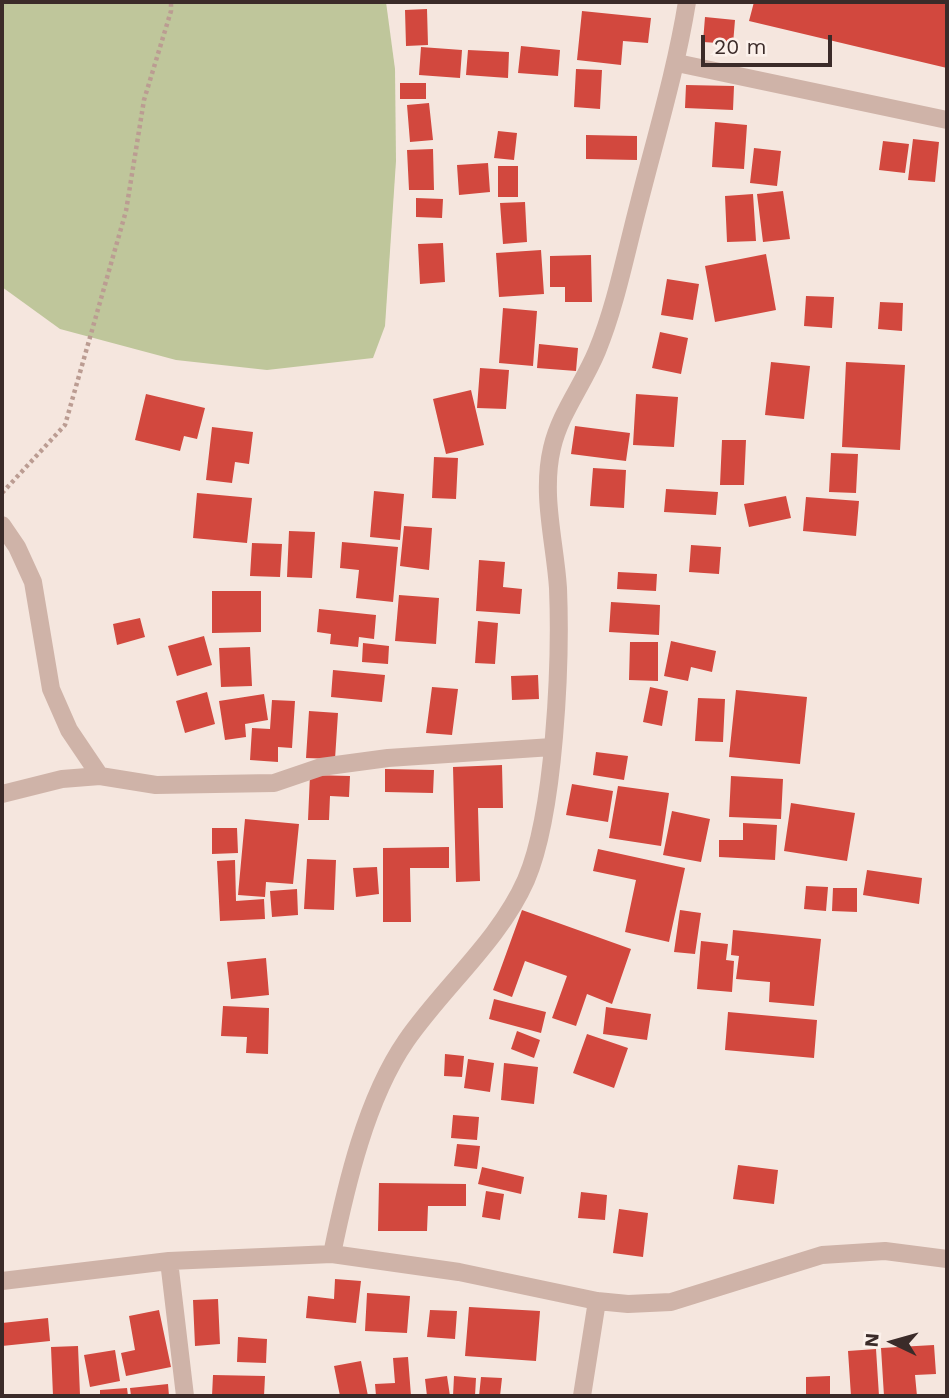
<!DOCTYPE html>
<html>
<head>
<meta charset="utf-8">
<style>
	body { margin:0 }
	#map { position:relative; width:949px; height:1398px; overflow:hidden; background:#f5e6de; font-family:"Work Sans",sans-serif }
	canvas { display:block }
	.frame { position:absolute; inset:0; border:4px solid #3b2b29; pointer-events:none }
	.north { position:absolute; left:858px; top:1307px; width:70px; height:70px; -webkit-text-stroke:5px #fcf1eb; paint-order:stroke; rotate:275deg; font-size:19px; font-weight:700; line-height:28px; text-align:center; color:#3b2b29 }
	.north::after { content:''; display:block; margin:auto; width:24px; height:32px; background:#3b2b29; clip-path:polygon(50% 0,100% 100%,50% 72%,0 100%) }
	.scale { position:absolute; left:701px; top:35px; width:131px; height:32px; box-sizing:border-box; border:4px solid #3b2b29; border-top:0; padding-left:9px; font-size:21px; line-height:24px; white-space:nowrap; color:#3b2b29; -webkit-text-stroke:5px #fcf1eb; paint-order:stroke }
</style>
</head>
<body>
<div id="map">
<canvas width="949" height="1398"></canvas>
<div class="frame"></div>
<div class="north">N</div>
<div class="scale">20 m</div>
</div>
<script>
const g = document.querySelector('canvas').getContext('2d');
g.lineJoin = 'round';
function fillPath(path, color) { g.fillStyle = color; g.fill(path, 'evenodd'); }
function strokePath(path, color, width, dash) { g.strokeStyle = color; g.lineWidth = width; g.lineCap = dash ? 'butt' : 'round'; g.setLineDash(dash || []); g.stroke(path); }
fillPath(new Path2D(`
	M2 2H386L395 69 396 161 385 326 373 358 267 370 176 360 60 329 2 287Z`), '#bfc69b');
fillPath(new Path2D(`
	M754 2H947V68L749 21Z
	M427 9 428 45 406 46 405 10Z
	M582 11 651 18 648 43 623 41 621 65 577 60Z
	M705 17 735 20 733 44 703 42Z
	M521 46 560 50 558 76 518 73Z
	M421 47 462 50 460 78 419 75Z
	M468 50 509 52 508 78 466 75Z
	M576 69 602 70 600 109 574 107Z
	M400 83H426V99H400Z
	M686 85 734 86 733 110 685 108Z
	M429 103 433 140 410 142 407 105Z
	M715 122 747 125 744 169 712 167Z
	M498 131 517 133 514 160 494 158Z
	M586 135 637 136V160L586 159Z
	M913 139 939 142 935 182 908 180Z
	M883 141 909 144 905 173 879 170Z
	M754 148 781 151 777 186 750 183Z
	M433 149 434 190H409L407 150Z
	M488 163 490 192 459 195 457 165Z
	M498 166H518V197H498Z
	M783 191 790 239 763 242 757 194Z
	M753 194 756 241 727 242 725 196Z
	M416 198 443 199 442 218 416 217Z
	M525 202 527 242 503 244 500 203Z
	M443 243 445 282 420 284 418 244Z
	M541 250 544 294 499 297 496 253Z
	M766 254 776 310 715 322 705 266Z
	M591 255 592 302H565V287H550V256Z
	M667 279 699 284 693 320 661 315Z
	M806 296 834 297 832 328 804 326Z
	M880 302 903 303 902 331 878 329Z
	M503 308 537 311 533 366 499 363Z
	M660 332 688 338 681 374 652 368Z
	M539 344 578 348 576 371 537 368Z
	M771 362 810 366 804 419 765 415Z
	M846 362 905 365 900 450 842 447Z
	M480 368 509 370 506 409 477 408Z
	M471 390 484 445 446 454 433 399Z
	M146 394 205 408 197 439 184 436 180 451 135 440Z
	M636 394 678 397 674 447 633 445Z
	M575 426 630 433 626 461 571 454Z
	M212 427 253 432 249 464 235 462 232 483 206 480Z
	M722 440H746L744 485H720Z
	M831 453 858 454 856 493 829 492Z
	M434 457 458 458 456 499 432 498Z
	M593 468 626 470 624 508 590 506Z
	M666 489 718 492 716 515 664 512Z
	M374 491 404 494 400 540 370 537Z
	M197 493 252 498 247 543 193 538Z
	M786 496 791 518 749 527 744 504Z
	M806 497 859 501 856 536 803 531Z
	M404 526 432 528 429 570 400 566Z
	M289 531 315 532 312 578 287 577Z
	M342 542 398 547 393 602 356 598 359 570 340 568Z
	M252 543 282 544 280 577 250 576Z
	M691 545 721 547 719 574 689 572Z
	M479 560 505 562 503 587 522 589 520 614 476 611Z
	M618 572 657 574 656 591 617 589Z
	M212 591H261V632L212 633Z
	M399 595 439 598 436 644 395 641Z
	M611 602 660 605 659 635 609 632Z
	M319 609 376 615 374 639 359 637 358 647 330 644 331 634 317 632Z
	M140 618 145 637 117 645 113 624Z
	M478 621 498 623 495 664 475 663Z
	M204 636 212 665 177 676 168 646Z
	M671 641 716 651 712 672 691 667 688 681 664 676Z
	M630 642H658V681L629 680Z
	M363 643 389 646 388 664 362 662Z
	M250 647 252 686 221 687 219 648Z
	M333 670 385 675 382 702 331 697Z
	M538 675 539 699 512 700 511 676Z
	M432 687 458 689 452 735 426 733Z
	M650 687 668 691 662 726 643 722Z
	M736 690 807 697 800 764 729 757Z
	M207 692 215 724 185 733 176 701Z
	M264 694 268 720 245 724 246 737 225 740 219 701Z
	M698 698 725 699 723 742 695 741Z
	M272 700 295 701 292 748 278 747V762L250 760 252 728 270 729Z
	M309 711 338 713 335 759 306 758Z
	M596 752 628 756 624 780 593 775Z
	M502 765 503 808H478L480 881 456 882 453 767Z
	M385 769 434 770 433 793 385 792Z
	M310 775 350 776 349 797 330 796 329 820H308Z
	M731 776 783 779 781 819 729 817Z
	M572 784 613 791 608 822 566 815Z
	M618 786 669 793 661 846 609 838Z
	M791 803 855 813 847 861 784 851Z
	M672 811 710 819 701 862 663 855Z
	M245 819 299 824 293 884 266 882 265 897 238 895Z
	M743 823 777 825 775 860 719 857V840H743Z
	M212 828H237L238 853 212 854Z
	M449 847V868H410L411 922H383V848Z
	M598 849 685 868 669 942 625 932 636 880 593 871Z
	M307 859 336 860 334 910 304 909Z
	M235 860 236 901 264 899 265 919 220 921 217 861Z
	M377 867 379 894 356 897 353 868Z
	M867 870 922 878 919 904 863 895Z
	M806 886 828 887 826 911 804 909Z
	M833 888H857V912L832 911Z
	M297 889 298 915 272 917 270 891Z
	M522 910 631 949 612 1004 587 994 576 1026 552 1018 567 976 525 961 512 997 493 990Z
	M680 910 701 913 695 954 674 952Z
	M733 930 821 939 814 1006 769 1002 770 982 736 979 739 956 731 955Z
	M701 941 728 944 726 960 734 961 732 992 697 989Z
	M266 958 269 995 231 999 227 962Z
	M494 999 546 1012 541 1033 489 1019Z
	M223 1006 269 1008 268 1054 246 1053 247 1037 221 1036Z
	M606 1007 651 1014 647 1040 603 1034Z
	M728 1012 817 1020 814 1058 725 1050Z
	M517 1031 540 1040 534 1058 511 1049Z
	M587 1034 628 1048 614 1088 573 1073Z
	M445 1054 464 1056 462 1077 444 1076Z
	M468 1059 494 1063 490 1092 464 1088Z
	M504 1063 538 1067 534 1104 501 1100Z
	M453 1115 479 1117 477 1140 451 1138Z
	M457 1144 480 1146 477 1169 454 1166Z
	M738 1165 778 1170 774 1204 733 1199Z
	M482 1167 524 1177 521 1194 478 1184Z
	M379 1183 466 1184V1206H428L427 1231H378Z
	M486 1191 504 1194 500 1220 482 1217Z
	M581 1192 607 1195 605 1220 578 1218Z
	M619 1209 648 1213 643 1257 613 1253Z
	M335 1279 361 1281 356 1323 306 1318 308 1296 334 1299Z
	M367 1293 410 1296 407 1333 365 1331Z
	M218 1299 220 1344 195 1346 193 1300Z
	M469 1307 540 1311 536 1361 465 1356Z
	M159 1310 171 1367 126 1376 121 1353 135 1350 129 1316Z
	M430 1310 457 1311 455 1339 427 1337Z
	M48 1318 50 1341 2 1346V1323Z
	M238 1337 267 1339 266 1363 237 1362Z
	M934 1345 936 1374 915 1375 917 1396H884L881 1348Z
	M78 1346 80 1395 53 1396 51 1347Z
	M876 1349 879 1396H851L848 1351Z
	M115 1350 120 1381 90 1387 84 1355Z
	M408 1357 411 1396H376L375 1384 395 1383 393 1358Z
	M361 1361 368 1396H340L334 1366Z
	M213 1375 265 1376 264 1396H212Z
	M447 1376 450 1396H427L425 1379Z
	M454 1376 476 1378 475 1396H453Z
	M830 1376V1396H806V1377Z
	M481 1377 502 1378 500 1396H479Z
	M168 1384 169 1396H131L130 1388Z
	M127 1388 128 1396H100V1390Z`), '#d2483e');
strokePath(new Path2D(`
	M2 493 65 425 126 211 144 100 171 11V2`), '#bb9c92', 4.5, [3.5, 3.5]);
strokePath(new Path2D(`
	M677 63 947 120
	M2 525 17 547 33 582 51 689 69 730 100 776 156 785 274 783 321 767 388 758 552 747
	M2 794 62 779 100 776
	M332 1254C346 1186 366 1099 406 1041 444 986 499 941 526 880 555 813 561 662 558 588 555 542 541 495 552 448 560 413 583 385 597 351 616 305 626 252 639 203 656 136 676 70 687 2
	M169 1261 185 1396
	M2 1281 169 1261 332 1254 459 1272 597 1301 628 1304 671 1302 822 1255 885 1251 947 1259
	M582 1396 597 1301`), '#cfb3a8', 18);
</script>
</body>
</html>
